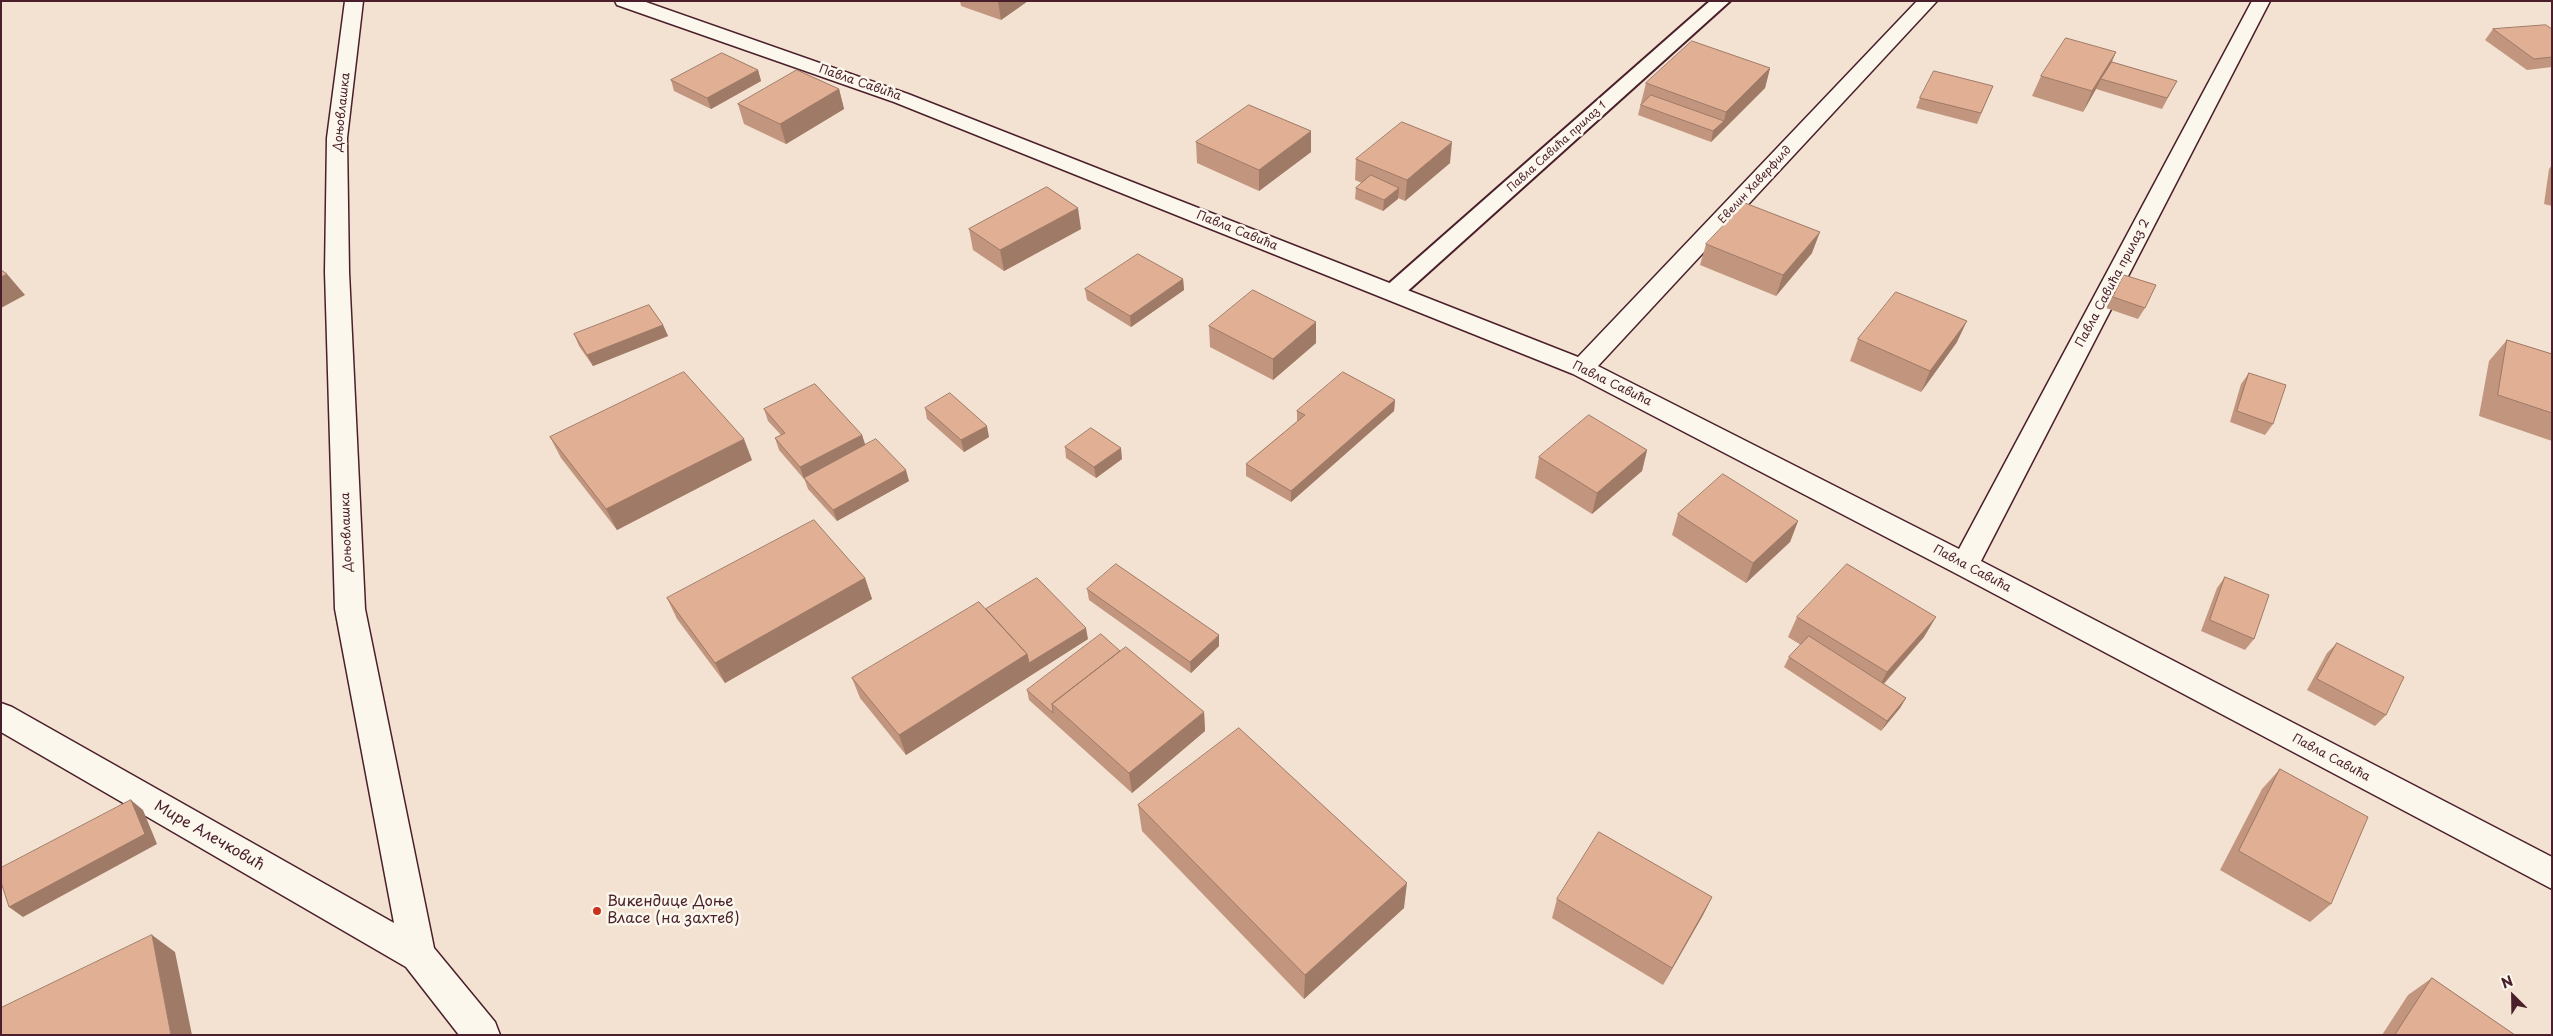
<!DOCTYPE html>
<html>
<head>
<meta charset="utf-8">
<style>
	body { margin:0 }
	#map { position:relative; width:2553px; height:1036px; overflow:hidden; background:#f3e1d1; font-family:"Playpen Sans",sans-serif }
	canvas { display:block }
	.frame { position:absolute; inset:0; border:2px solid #4a1f2b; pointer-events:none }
	.north { position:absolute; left:2488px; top:971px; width:50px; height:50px; -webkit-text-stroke:4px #fbf7ec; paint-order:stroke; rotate:337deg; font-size:14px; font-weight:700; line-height:20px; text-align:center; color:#4a1f2b }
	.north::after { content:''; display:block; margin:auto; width:18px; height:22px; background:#4a1f2b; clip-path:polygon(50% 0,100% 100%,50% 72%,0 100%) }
</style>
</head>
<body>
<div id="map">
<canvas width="2553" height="1036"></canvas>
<div class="frame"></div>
<div class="north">N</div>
</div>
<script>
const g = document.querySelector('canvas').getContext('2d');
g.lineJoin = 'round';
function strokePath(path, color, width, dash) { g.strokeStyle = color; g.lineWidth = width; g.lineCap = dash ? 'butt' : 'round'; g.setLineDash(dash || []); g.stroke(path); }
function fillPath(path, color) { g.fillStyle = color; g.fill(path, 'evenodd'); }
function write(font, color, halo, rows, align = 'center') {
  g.font = font + ' "Playpen Sans",sans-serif'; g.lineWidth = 5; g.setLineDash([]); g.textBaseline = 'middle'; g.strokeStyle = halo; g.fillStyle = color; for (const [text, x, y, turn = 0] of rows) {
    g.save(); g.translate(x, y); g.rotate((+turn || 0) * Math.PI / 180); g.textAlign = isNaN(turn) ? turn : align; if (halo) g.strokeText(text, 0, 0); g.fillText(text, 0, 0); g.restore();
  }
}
const lane = new Path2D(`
	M1710 1H1730L1401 297 1393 299 1385 297 1382 292 1385 287Z`);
const street = new Path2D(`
	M345 1H363L347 138 349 272 365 609 434 948 495 1022 500 1035H459L406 967 1 732V703L12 707 394 923 335 609 325 272 327 138Z
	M615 1H643L908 94 1578 357 1917 1H1937L1598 366 1959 549 2252 1H2270L1981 561 2552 857V889L1955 573 1573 374 894 102 617 5Z`);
strokePath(lane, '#4a1f2b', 4);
strokePath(street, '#4a1f2b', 3);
fillPath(lane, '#fbf7ec');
fillPath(street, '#fbf7ec');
fillPath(new Path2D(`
	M960 1H1028L1001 20 961 6Z
	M2493 29H2552V67L2527 70 2485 40Z
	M2116 52 2112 62 2177 81 2162 109 2096 89 2083 112 2032 96 2041 76Z
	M1770 68 1765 88 1711 142 1638 115 1646 83Z
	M758 70 761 81 711 109 674 91 671 80Z
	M1993 86 1977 124 1916 108 1920 98Z
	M839 89 844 109 786 144 744 124 738 104Z
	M1196 142 1311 152 1259 191 1197 163Z
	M1356 159 1450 163 1405 201 1398 198 1383 211 1355 199 1356 188 1362 183 1355 180Z
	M2552 165V206L2544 204 2549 169Z
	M969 229H1081L1004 271 973 250Z
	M1706 244 1812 253 1776 296 1700 265Z
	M2124 275 2145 308 2138 319 2106 308Z
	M1183 279 1184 290 1131 327 1087 300 1085 289Z
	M1316 322V343L1273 380 1210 347 1209 326Z
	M663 325 668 336 593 366 579 346 574 334Z
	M1858 339 1957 342 1921 392 1850 361Z
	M2507 340 2552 354V441L2479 416 2489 361Z
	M2249 373 2273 424 2265 435 2230 422 2241 384Z
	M1395 400 1394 411 1291 502 1246 476V464L1297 422V411Z
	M925 408 989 437 964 452 927 419Z
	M764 409 862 435 865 445 909 481 837 521 808 489 804 478V479L779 450 775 438 781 435 768 421Z
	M550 437 752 460 617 530 561 458Z
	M1065 447 1122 459 1096 478 1066 458Z
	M1647 450 1642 471 1592 514 1535 478 1539 457Z
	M1678 514 1798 521 1790 542 1746 583 1672 535Z
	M2225 577 2254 639 2245 650 2201 631 2217 588Z
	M865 578 872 599 725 683 677 619 667 598Z
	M1087 589 1219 646 1191 673 1089 600Z
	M986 609 1088 639 906 755 860 698 852 678Z
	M1797 617 1924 637 1884 684 1906 698 1900 708 1881 731 1784 667 1789 657 1801 645 1788 637Z
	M2337 643 2386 715 2375 726 2307 690 2327 653Z
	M1120 651 1204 712 1205 731 1132 793 1029 700 1027 690Z
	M2280 769 2331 904 2310 922 2220 870 2262 789Z
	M1138 805 1404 908 1304 999 1142 831Z
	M1712 897 1703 915 1663 985 1552 918 1557 899Z
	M2432 978 2515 1035H2382L2408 995Z`), '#c2967e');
fillPath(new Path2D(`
	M998 1H1028L1001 20Z
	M2116 52 2106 72 2101 79 2096 89 2083 112 2092 91Z
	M1770 68 1765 88 1711 142 1713 131 1724 121 1726 112Z
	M758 70 761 81 711 109 707 98Z
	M839 89 844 109 786 144 780 124Z
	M1311 131V152L1259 191V170Z
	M1452 142 1450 163 1405 201 1407 180Z
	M1399 188 1398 199 1383 211 1384 200Z
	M1078 208 1081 229 1004 271 1000 250Z
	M1820 232 1812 253 1776 296 1783 275Z
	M7 274 25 295 1 308V277Z
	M1183 279 1184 290 1131 327 1130 316Z
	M1967 321 1957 342 1921 392 1930 371Z
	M1316 322V343L1273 380V359Z
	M663 325 668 336 593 366 587 355Z
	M1395 400 1394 411 1291 502V491Z
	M987 426 989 437 964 452 961 440Z
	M862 435 866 447 804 479 800 467Z
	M744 439 752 460 617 530 606 509Z
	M1121 448 1122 459 1096 478 1094 467Z
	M1647 450 1642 471 1592 514 1597 493Z
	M906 470 909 481 837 521 833 510Z
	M1798 521 1790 542 1746 583 1753 563Z
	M865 578 872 599 725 683 715 663Z
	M1936 617 1924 637 1876 692 1887 672Z
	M1086 628 1088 639 906 755 899 735 1027 654Z
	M1219 635V646L1191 673 1190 662Z
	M1906 698 1900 708 1881 731 1887 721Z
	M1204 712 1205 731 1132 793 1129 773Z
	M131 800 143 810 157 844 23 917 9 907Z
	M1407 883 1404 908 1304 999 1305 975Z
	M1712 897 1703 915 1663 985 1672 968Z
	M152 935 175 952 192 1035H171Z`), '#9e7a67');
const building = new Path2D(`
	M2546 25 2552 29V57L2534 59 2493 29Z
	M2066 38 2116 52 2092 91 2041 76Z
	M1692 41 1770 68 1726 112 1646 83Z
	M722 53 758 70 707 98 671 80Z
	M2112 62 2177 81 2167 98 2101 79Z
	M797 70 839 89 780 124 738 104Z
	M1934 71 1993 86 1981 113 1920 98Z
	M1651 95 1724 121 1713 131 1641 105Z
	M1249 105 1311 131 1259 170 1196 142Z
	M1402 122 1452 142 1407 180 1356 159Z
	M1371 175 1399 188 1384 200 1356 188Z
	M1047 187 1078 208 1000 250 969 229Z
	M1745 203 1820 232 1783 275 1706 244Z
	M1138 254 1183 279 1130 316 1085 289Z
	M1 270 7 274 1 277Z
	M2124 275 2156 285 2145 308 2113 297Z
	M1253 290 1316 322 1273 359 1209 326Z
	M1896 292 1967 321 1930 371 1858 339Z
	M649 305 663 325 587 355 574 334Z
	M2507 340 2552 354V413L2498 395Z
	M684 372 744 439 606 509 550 437Z
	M1343 372 1395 400 1291 491 1246 464 1305 415 1297 411Z
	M2249 373 2286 385 2273 424 2237 411Z
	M815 384 862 435 800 467 775 438 785 433 764 409Z
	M950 393 987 426 961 440 925 408Z
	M1589 415 1647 450 1597 493 1539 457Z
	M1091 428 1121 448 1094 467 1065 447Z
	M876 439 906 470 833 510 804 478Z
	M1723 474 1798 521 1753 563 1678 514Z
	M814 520 865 578 715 663 667 598Z
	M1116 564 1219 635 1190 662 1087 589Z
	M1847 564 1936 617 1887 672 1797 617Z
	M2225 577 2269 595 2254 639 2210 620Z
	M1037 578 1086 628 1029 663 1027 654 986 609Z
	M979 602 1027 654 899 735 852 678Z
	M1101 634 1120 651 1052 704 1053 713 1027 690Z
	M1809 636 1906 698 1887 721 1789 657Z
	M2337 643 2404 677 2386 715 2317 679Z
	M1126 647 1204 712 1129 773 1052 704Z
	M1239 728 1407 883 1305 975 1138 805Z
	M2280 769 2368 817 2331 904 2239 851Z
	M131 800 145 834 9 907 1 882V868Z
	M1599 832 1712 897 1672 968 1557 899Z
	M152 935 171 1035H1V1008Z
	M2432 978 2515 1035H2395Z`);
fillPath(building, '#e1af93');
strokePath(building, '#9e7a67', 1);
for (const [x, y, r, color] of [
	[597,911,5,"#c8321e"]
]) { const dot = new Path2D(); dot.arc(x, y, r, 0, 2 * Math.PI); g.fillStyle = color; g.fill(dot); strokePath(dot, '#fbf7ec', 2); }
write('11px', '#4a1f2b', '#fbf7ec', [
	["Павла Савића прилаз 1",1557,147,-42],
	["Евелин Хаверфилд",1755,185,-47]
]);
write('12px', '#4a1f2b', '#fbf7ec', [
	["Павла Савића",860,83,19],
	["Доњовлашка",342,112,-84],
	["Павла Савића",1237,231,22],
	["Павла Савића прилаз 2",2113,283,-62],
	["Павла Савића",1612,384,26],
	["Доњовлашка",347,532,-92],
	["Павла Савића",1972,569,28],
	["Павла Савића",2331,758,28]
]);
write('15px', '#4a1f2b', '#fbf7ec', [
	["Мире Алечковић",209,836,30]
]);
write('15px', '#4a1f2b', '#fbf7ec', [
	["Викендице Доње",607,902],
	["Власе (на захтев)",607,919]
], 'left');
</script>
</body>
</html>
